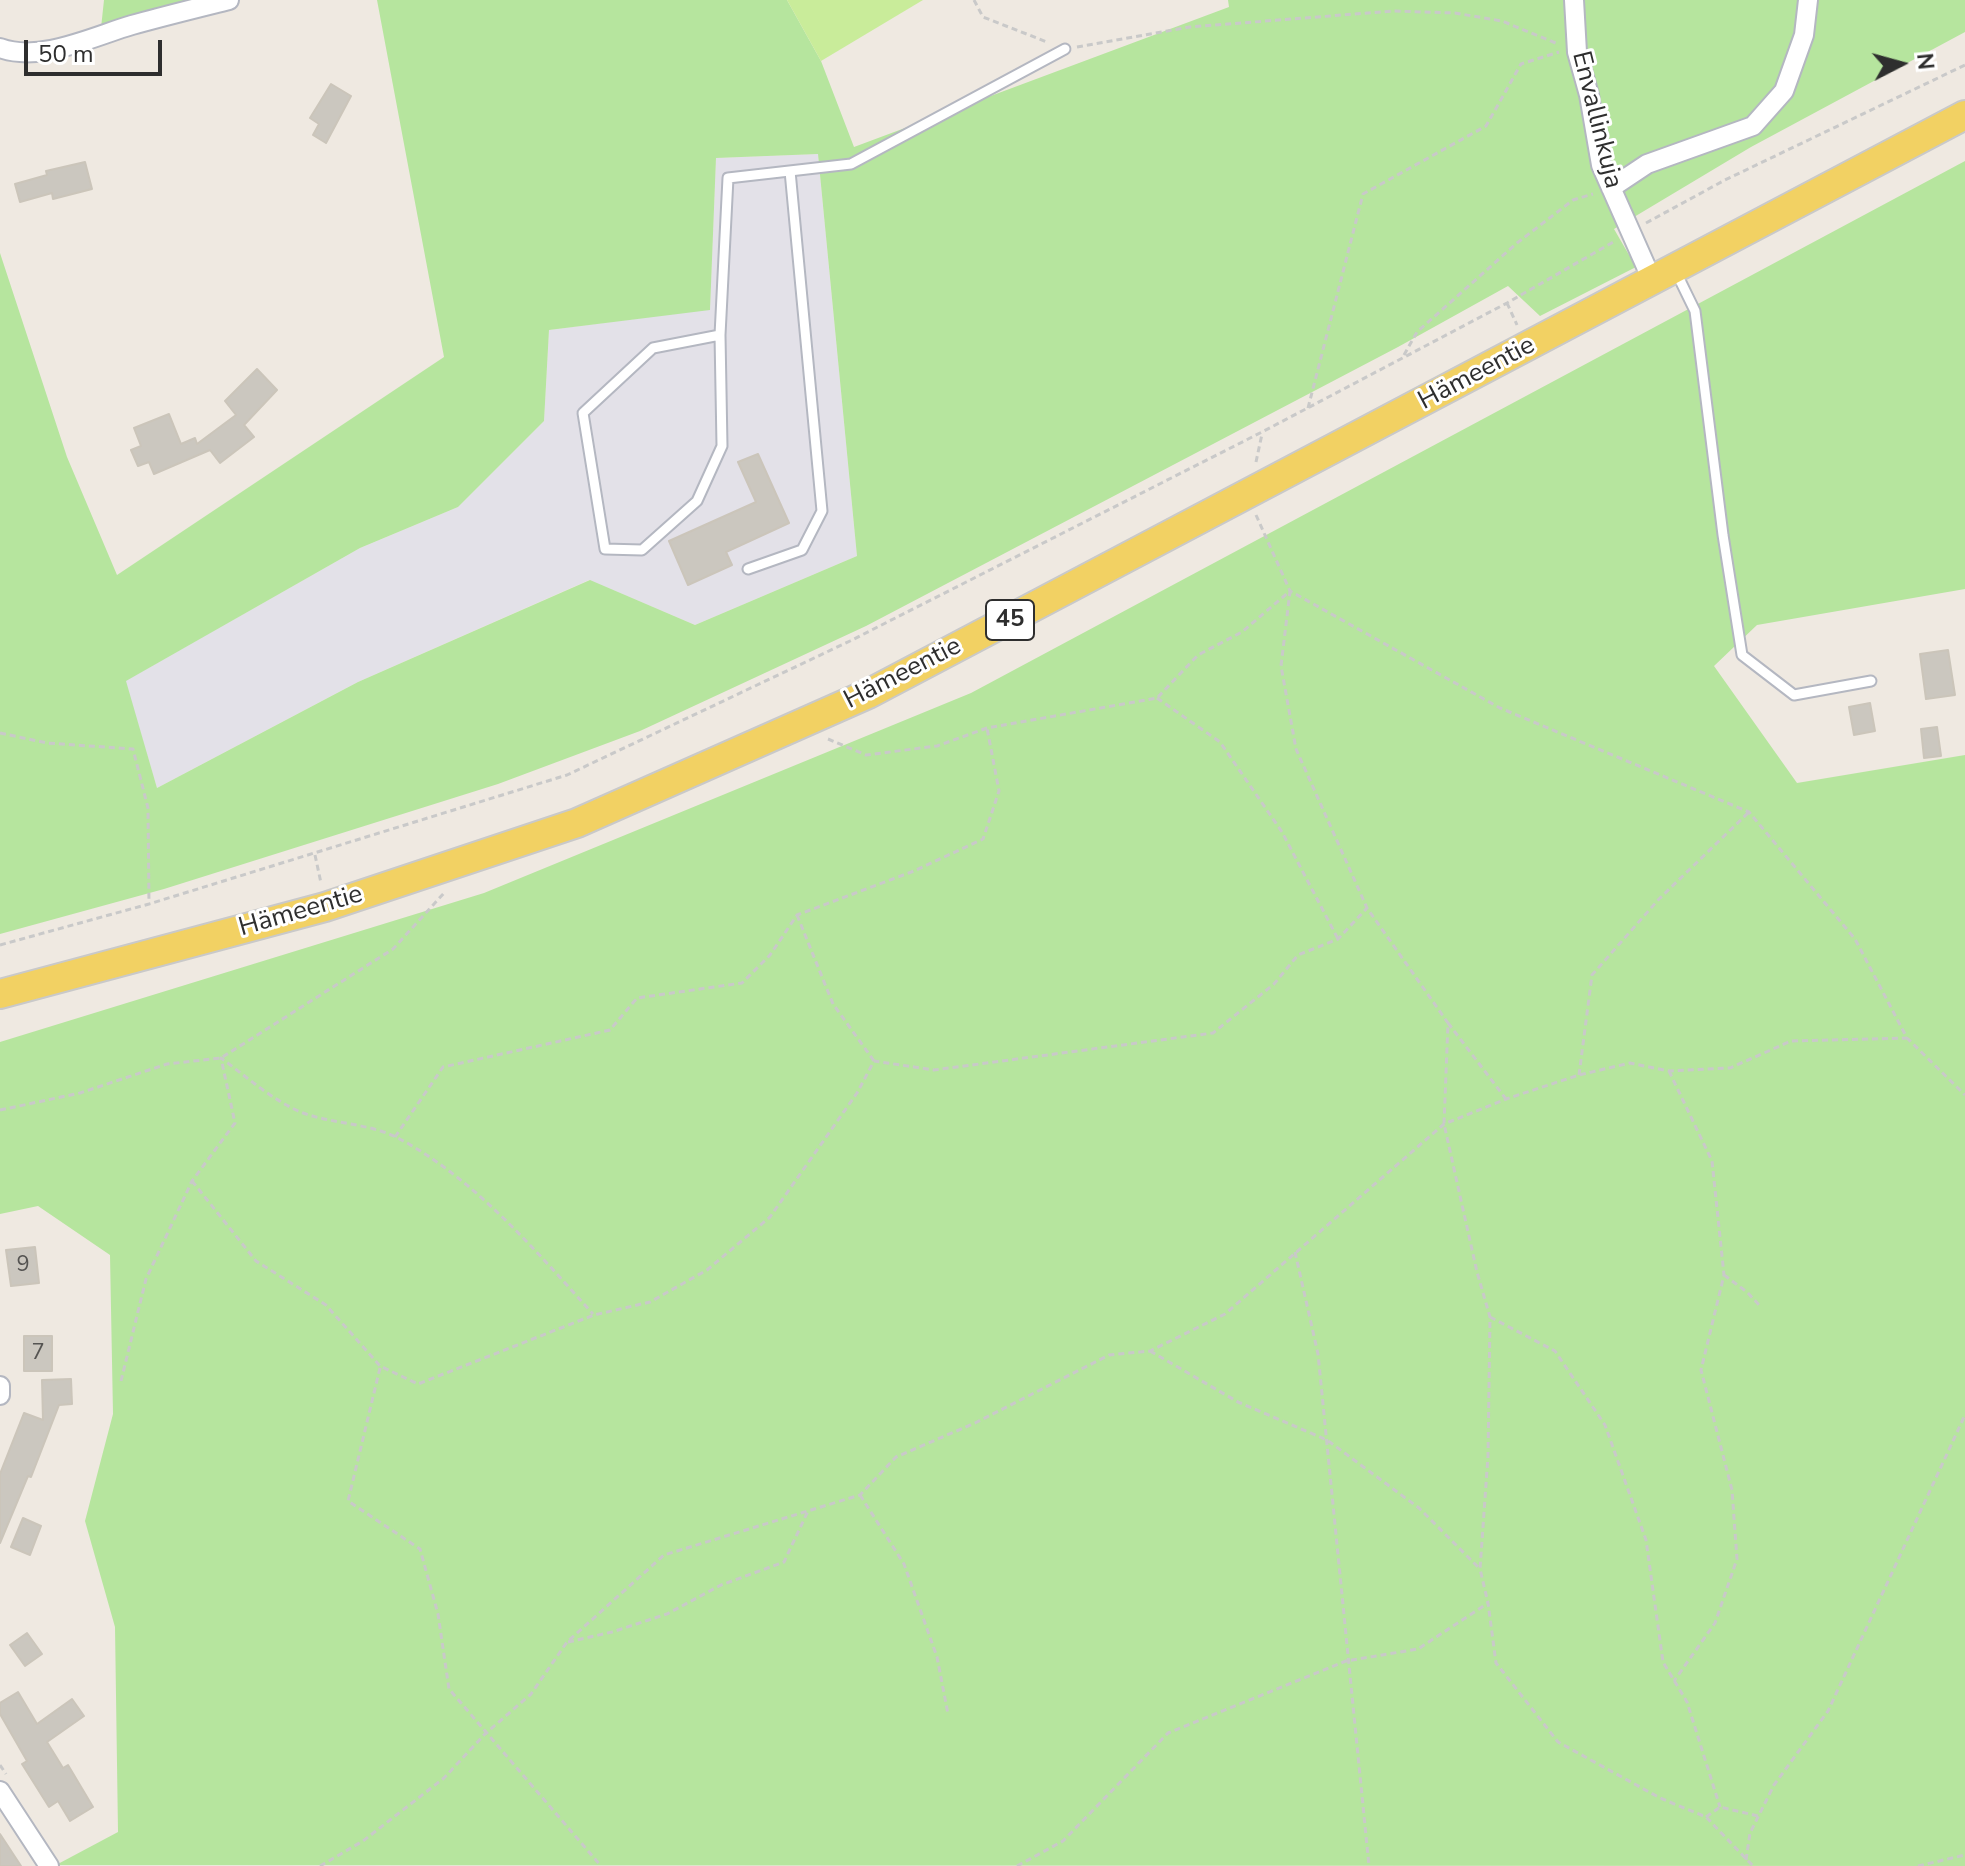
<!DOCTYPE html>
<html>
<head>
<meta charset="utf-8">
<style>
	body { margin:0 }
	#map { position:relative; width:1965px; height:1866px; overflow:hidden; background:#efe9e1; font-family:"Nunito Sans",sans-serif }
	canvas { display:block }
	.north { position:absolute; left:1861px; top:24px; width:80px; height:80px; -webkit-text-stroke:6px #fff; paint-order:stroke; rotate:84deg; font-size:22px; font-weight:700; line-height:32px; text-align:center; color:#2e2e2e }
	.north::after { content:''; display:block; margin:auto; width:28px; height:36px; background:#2e2e2e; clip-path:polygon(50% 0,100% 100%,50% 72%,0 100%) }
	.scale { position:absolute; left:24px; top:40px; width:138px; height:36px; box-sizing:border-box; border:4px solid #2e2e2e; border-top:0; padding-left:10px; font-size:24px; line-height:28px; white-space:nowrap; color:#2e2e2e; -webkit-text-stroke:6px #fff; paint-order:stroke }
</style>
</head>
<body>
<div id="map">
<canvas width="1965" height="1866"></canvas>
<div class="north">N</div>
<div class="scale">50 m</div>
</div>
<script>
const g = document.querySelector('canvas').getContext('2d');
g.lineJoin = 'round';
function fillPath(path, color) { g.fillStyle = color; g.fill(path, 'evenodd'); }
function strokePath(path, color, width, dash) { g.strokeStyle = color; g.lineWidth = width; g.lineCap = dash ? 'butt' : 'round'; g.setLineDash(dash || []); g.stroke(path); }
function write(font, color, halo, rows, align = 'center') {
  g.font = font + ' "Nunito Sans",sans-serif'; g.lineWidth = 6; g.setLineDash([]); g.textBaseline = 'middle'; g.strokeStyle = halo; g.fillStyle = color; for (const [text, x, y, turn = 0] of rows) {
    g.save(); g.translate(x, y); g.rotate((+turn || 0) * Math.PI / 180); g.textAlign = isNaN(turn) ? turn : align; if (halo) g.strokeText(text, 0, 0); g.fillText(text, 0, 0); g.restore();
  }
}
fillPath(new Path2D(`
	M818 154 857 556 695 625 589 580 358 682 157 788 125 681 360 548 458 507 544 421 549 330 710 309 716 158Z`), '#e3e1e8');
fillPath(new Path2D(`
	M104 0H207L101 28Z
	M377 0H787L821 61 854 147 1229 7 1228 0H1965V32L1751 147 1614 229 1636 267 1540 316 1508 286 1398 347 866 626 640 731 498 784 164 889 0 934V253L67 457 117 575 444 357ZM818 154 857 556 695 625 590 580 358 682 157 788 126 681 360 548 458 507 544 421 549 330 710 310 716 158Z
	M1965 161V589L1757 625 1714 666 1797 783 1965 755V1866L56 1865 118 1832 115 1627 85 1521 113 1414 110 1255 38 1206 0 1214V1042L484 893 971 693Z`), '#b6e59e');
fillPath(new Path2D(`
	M787 0H923L821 61Z`), '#c9ec9a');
const building = new Path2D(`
	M331 84 351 96 326 143 313 135 319 124 310 118Z
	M85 162 92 189 53 199 52 193 20 202 15 184 47 175 46 171Z
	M257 369 277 390 244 425 254 437 220 463 210 450 154 474 149 462 138 466 131 450 141 446 134 428 169 414 181 444 195 438 197 444 236 415 225 401Z
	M758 454 789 523 726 552 732 565 688 585 669 541 756 502 738 462Z
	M1948 650 1955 695 1926 699 1920 654Z
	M1870 703 1875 731 1854 735 1849 707Z
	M1937 727 1941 756 1924 758 1921 729Z
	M35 1247 39 1283 11 1286 6 1250Z
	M24 1336H52V1371H24Z
	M71 1379 72 1404 59 1405 31 1477 28 1476 0 1543V1474L24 1413 43 1420 42 1380Z
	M23 1518 41 1526 30 1555 11 1547Z
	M27 1633 42 1654 25 1666 10 1645Z
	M18 1692 37 1724 72 1699 84 1716 47 1742 63 1768 68 1765 93 1807 70 1821 58 1801 49 1807 22 1764 27 1761 0 1714V1703Z
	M0 1834 21 1866H0Z`);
fillPath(building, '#cbc7bf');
strokePath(building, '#cbc5ba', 2);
const lane = new Path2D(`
	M1675 270 1695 311 1723 535 1742 655 1794 695 1871 681
	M720 335 653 348 583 413 605 549 642 550 697 501 722 446 720 335 728 178 851 164 1065 49
	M748 569 802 550 822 511 790 171`);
const street = new Path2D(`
	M1574 0 1577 52 1589 95 1601 165 1652 280
	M0 48C40 63 94 36 132 25 164 16 197 8 229 0
	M1611 188 1647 164 1753 126 1784 91 1804 35 1808 0
	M0 1386V1395
	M0 1791 49 1866`);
const primary = new Path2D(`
	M0 994 325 907 577 823 868 694 1965 115`);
strokePath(lane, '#b4b7c1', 13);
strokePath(street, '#b4b7c1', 22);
strokePath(primary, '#c9c9c9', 32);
strokePath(new Path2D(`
	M974 0 983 17 1047 42
	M1077 47 1190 27 1393 11 1455 13 1502 21 1558 44
	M1646 223 1725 180 1965 65
	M1507 303 1517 325
	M1404 355 1417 332 1517 243 1573 200 1593 194
	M1308 408 1363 194 1486 126 1521 64 1559 52
	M1256 462 1262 434
	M1256 515 1290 591 1500 708 1749 812 1855 939 1907 1038 1965 1095
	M1157 698 1220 742 1282 832 1338 939
	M0 733 47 743 133 749 148 808 149 904
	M828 739 866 755 937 746 987 728 1157 698 1198 655 1242 632 1290 591 1281 666 1296 749 1367 908 1448 1023 1444 1124 1477 1272 1490 1317 1488 1456 1480 1569 1488 1603 1496 1663 1558 1742 1660 1798 1706 1817 1753 1866
	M315 855 321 883
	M797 915 833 1004 874 1061
	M0 945 149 904 567 775 850 641 1262 432 1507 303 1615 241
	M1448 1023 1506 1099
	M1669 1071 1712 1161 1724 1275 1701 1370 1732 1490 1737 1559 1715 1623 1674 1681
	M1579 1075 1592 975 1659 899 1749 812
	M0 1110 80 1093 167 1064 221 1058 393 949 444 893
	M395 1137 443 1067 610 1030 637 998 742 983 770 955 797 915 914 871 983 839 999 791 987 728
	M192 1181 256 1261 326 1305 380 1366 418 1384 594 1315 650 1302 707 1270 770 1217 857 1093 874 1061 934 1070 1213 1033 1274 984 1298 955 1338 939 1367 908
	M1295 1252 1318 1354 1369 1866
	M1724 1275 1747 1292 1760 1306
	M1490 1317 1555 1351 1605 1425 1646 1540 1663 1662 1687 1702 1720 1807
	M1150 1351 1238 1402 1327 1440 1419 1508 1480 1569
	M380 1368 348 1501 420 1549 438 1614 449 1689 601 1866
	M121 1381 146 1279 192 1181 235 1123 221 1058C247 1077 273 1101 303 1113 333 1124 369 1123 398 1138 475 1179 535 1250 593 1314
	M860 1495 904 1564 937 1657 948 1714
	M568 1642 612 1632 667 1614 721 1585 784 1562 808 1511
	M0 1765 6 1774
	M1706 1817 1720 1807 1758 1816
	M1746 1860 1750 1833 1774 1785 1828 1711 1965 1415
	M320 1866 363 1841 444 1778 485 1734 531 1694 567 1642 664 1555 860 1495 896 1457 975 1423 1109 1355 1150 1351 1225 1314 1444 1124 1506 1099 1579 1075 1630 1063 1669 1071 1730 1068 1791 1041 1907 1038
	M1017 1866 1063 1841 1168 1733 1346 1661 1418 1649 1488 1603
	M1918 1866 1965 1855`), '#c9c9c9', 3, [6, 4]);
strokePath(lane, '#fff', 9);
strokePath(street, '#fff', 18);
strokePath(primary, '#f2d163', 28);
write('22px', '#555452', null, [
	["9",23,1266],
	["7",38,1354]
]);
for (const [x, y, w] of [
	[1010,620,48]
]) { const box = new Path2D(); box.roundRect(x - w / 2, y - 20, w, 40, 6); g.fillStyle = '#fff'; g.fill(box); strokePath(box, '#2e2e2e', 2); }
write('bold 24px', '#2e2e2e', null, [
	["45",1010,620]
]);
write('26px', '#2e2e2e', '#fff', [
	["Envallinkuja",1596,120,76],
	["Hämeentie",1477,374,-28],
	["Hämeentie",903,674,-27],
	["Hämeentie",301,912,-16]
]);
</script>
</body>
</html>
